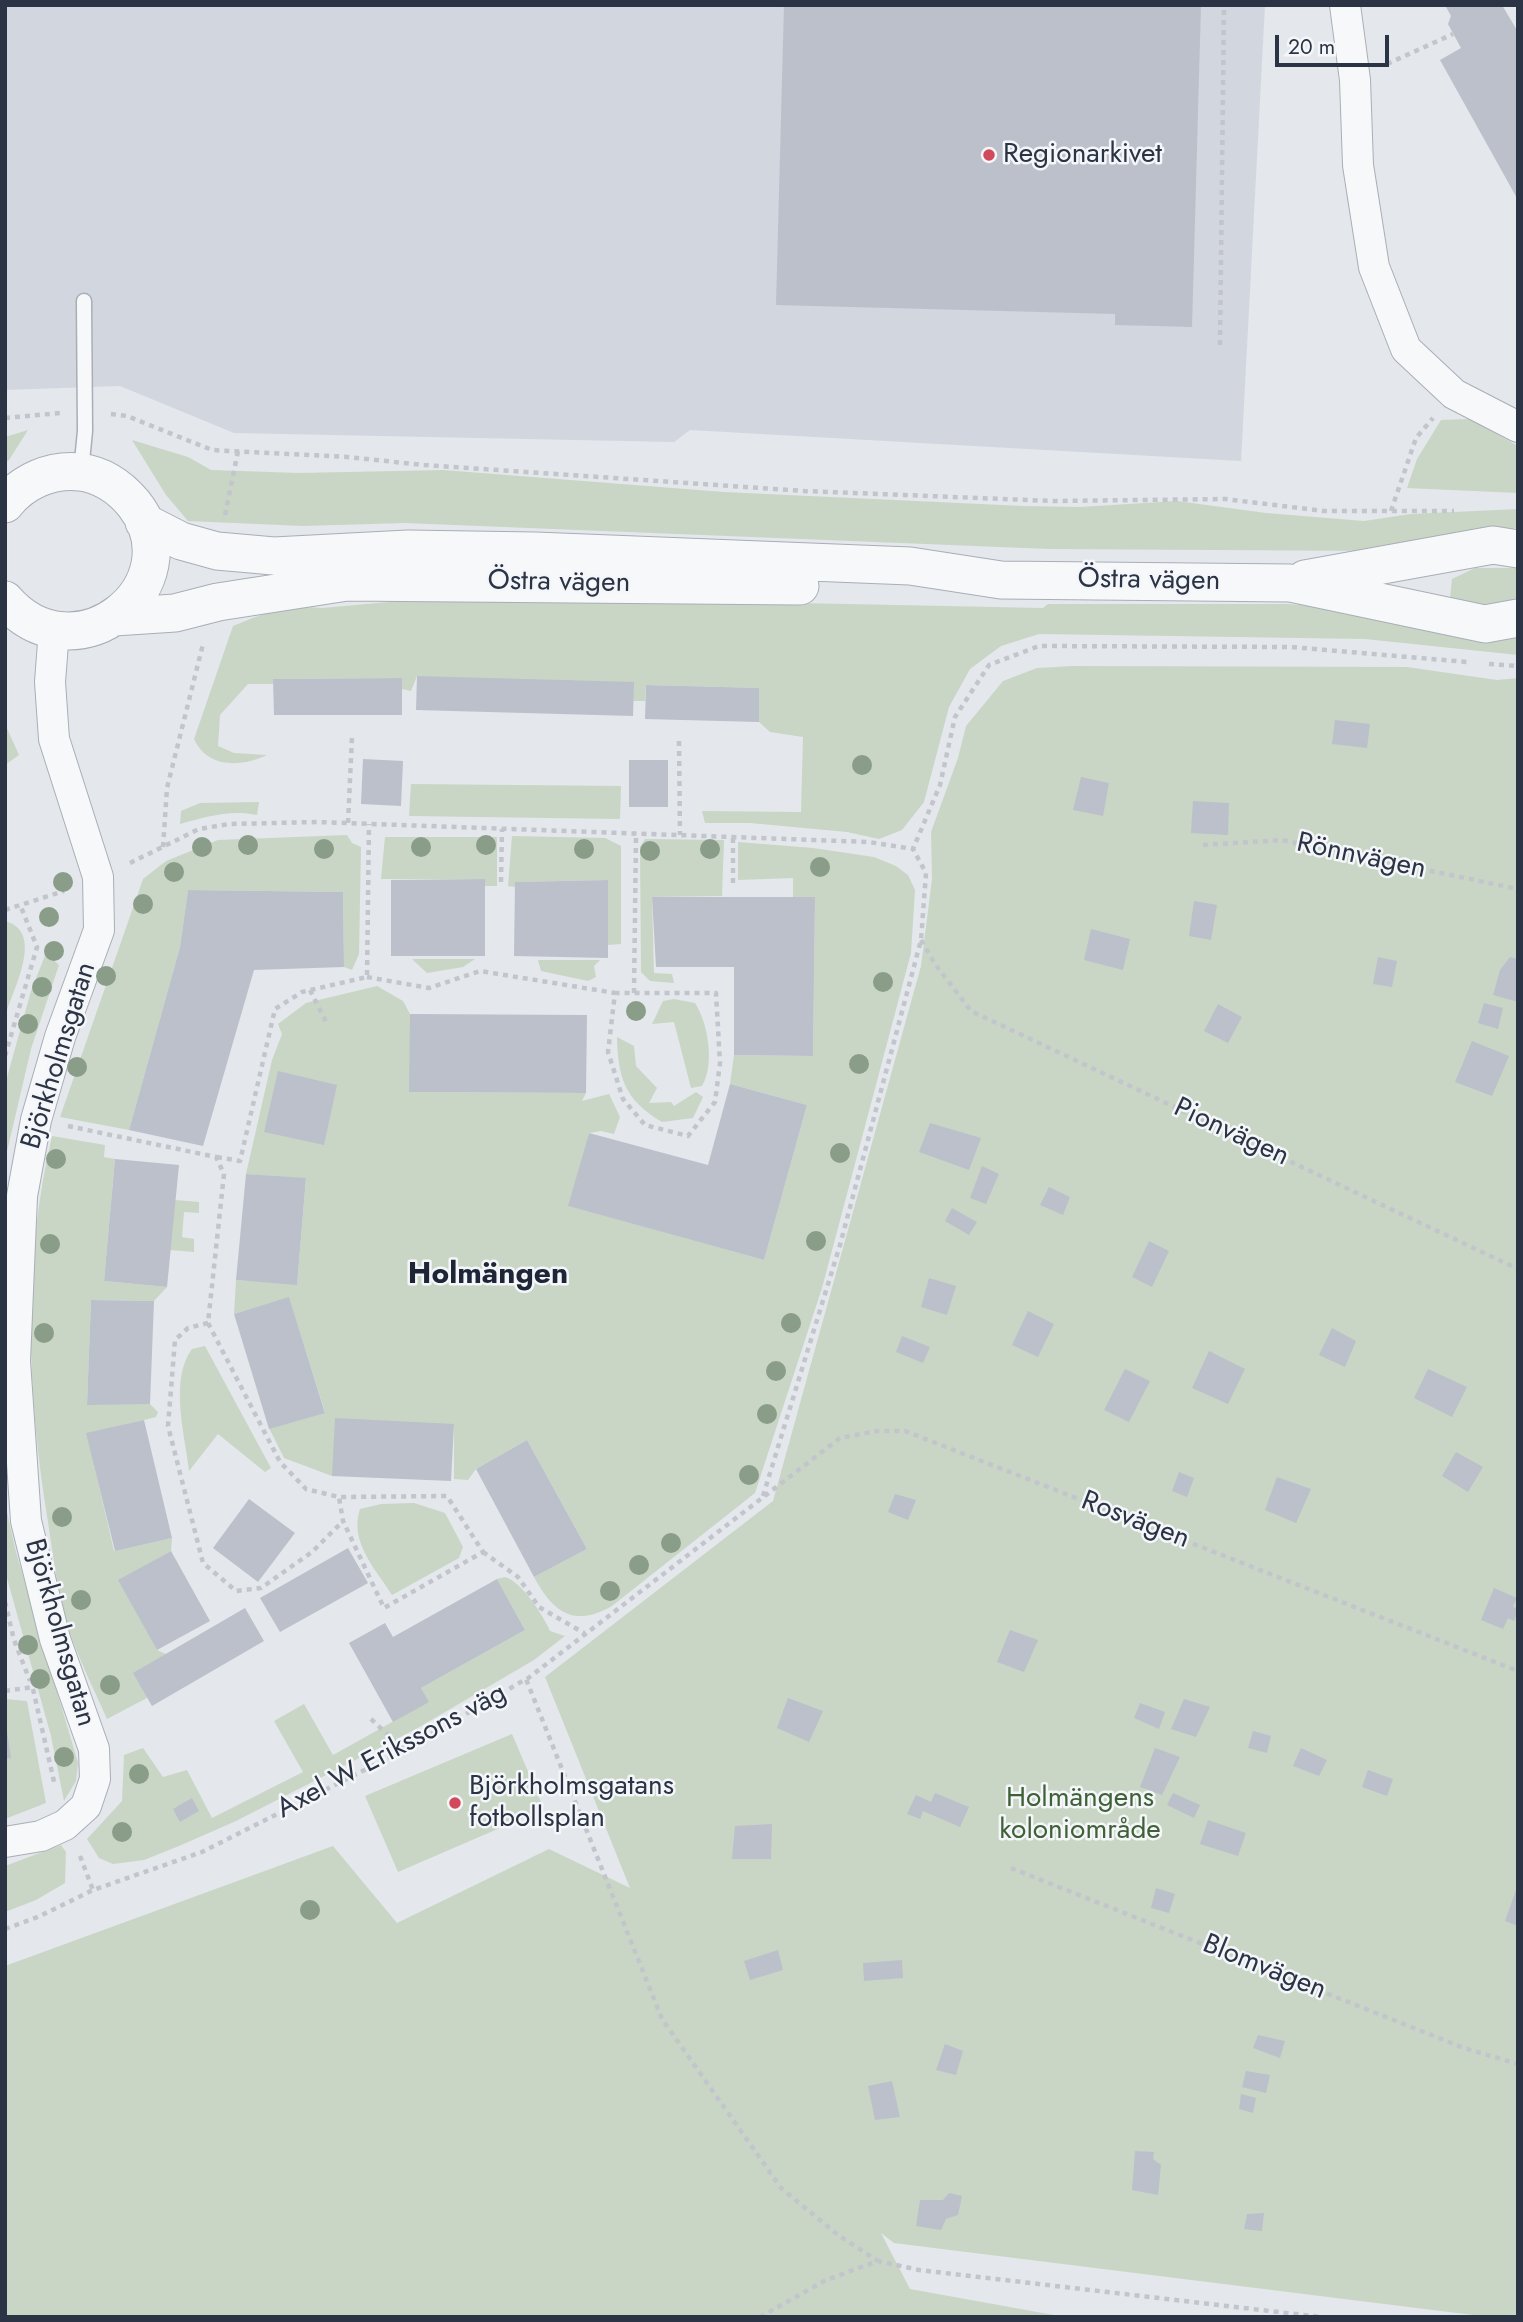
<!DOCTYPE html>
<html>
<head>
<meta charset="utf-8">
<style>
	body { margin:0 }
	#map { position:relative; width:1523px; height:2322px; overflow:hidden; background:#e4e7ec; font-family:Jost,sans-serif }
	canvas { display:block }
	.frame { position:absolute; inset:0; border:7px solid #2b3445; pointer-events:none }
	.scale { position:absolute; left:1275px; top:35px; width:114px; height:32px; box-sizing:border-box; border:4px solid #2b3445; border-top:0; padding-left:9px; font-size:21px; line-height:24px; white-space:nowrap; color:#2b3445; -webkit-text-stroke:5px #f4f6f9; paint-order:stroke }
</style>
</head>
<body>
<div id="map">
<canvas width="1523" height="2322"></canvas>
<div class="frame"></div>
<div class="scale">20 m</div>
</div>
<script>
const g = document.querySelector('canvas').getContext('2d');
g.lineJoin = 'round';
function fillPath(path, color) { g.fillStyle = color; g.fill(path, 'evenodd'); }
function strokePath(path, color, width, dash) { g.strokeStyle = color; g.lineWidth = width; g.lineCap = dash ? 'butt' : 'round'; g.setLineDash(dash || []); g.stroke(path); }
function write(font, color, halo, rows, align = 'center') {
  g.font = font + ' Jost,sans-serif'; g.lineWidth = 5; g.setLineDash([]); g.textBaseline = 'middle'; g.strokeStyle = halo; g.fillStyle = color; for (const [text, x, y, turn = 0] of rows) {
    g.save(); g.translate(x, y); g.rotate((+turn || 0) * Math.PI / 180); g.textAlign = isNaN(turn) ? turn : align; if (halo) g.strokeText(text, 0, 0); g.fillText(text, 0, 0); g.restore();
  }
}
fillPath(new Path2D(`
	M5 5H1265L1241 461 690 430 674 442 234 433 120 386 5 390Z`), '#d2d6de');
fillPath(new Path2D(`
	M1470 419 1518 446V493L1407 488 1417 459 1441 420Z
	M28 430 9 460 5 462V437Z
	M132 440 188 457 211 470 299 473 443 470 724 492 1023 506 1080 507 1177 501 1266 513 1364 521 1411 514 1518 509V528L1461 535 1381 551 1049 549 405 523 303 526 188 521 166 495Z
	M1475 568H1518V604L1476 610 1450 599 1452 579Z
	M456 596 1043 608 1048 604H1288L1368 610 1501 639 1518 638V655L1365 639 1039 634 1001 646 970 669 949 707 924 802 902 830 879 839 847 832 750 823H705L702 811 801 812 803 737 770 732 759 722V688L646 685 645 701H633L417 676 411 691 402 689 401 678 274 679 273 684H248L220 715 218 746 234 753 267 755C242 767 208 769 194 739L233 626C264 613 288 605 322 608Z
	M1073 666 1407 667 1497 680 1518 678V2317H1489L894 2243 881 2233 910 2289 1065 2317H5V1966L333 1846 397 1923 549 1849 630 1888 545 1677 773 1501 921 966 932 879 931 832 958 758 966 726 1003 681 1037 668Z
	M5 724 19 755 5 765Z
	M411 784 621 786 620 819 409 816Z
	M259 802 257 815C232 809 204 817 180 824L181 811 200 803Z
	M347 835 352 843 361 847 359 954 352 970 344 967 343 892 188 890 180 947 129 1130 60 1117 143 879 166 861 218 840Z
	M512 836 605 838 621 846V944L608 945V880L516 882 515 887 508 886Z
	M385 837H497V886H485V879H381Z
	M645 839 724 840 722 896 652 897 654 973 672 974 674 983 650 981 641 972 640 847Z
	M738 842 813 848 874 857 896 866 908 875 915 890 911 953 822 1288 755 1493 612 1606C573 1628 553 1612 534 1577L587 1549 527 1440 476 1469 468 1480 454 1479V1424L332 1476 284 1458 269 1428 325 1412 289 1298 234 1314 236 1280 297 1284 306 1179 246 1174 272 1060 282 1034 278 1024 306 1003 377 986 403 1001 410 1014V1092L586 1093 582 1101 609 1094 620 1117 614 1134 601 1131 589 1133 569 1206 764 1260 807 1105 730 1084 734 1055 813 1056 815 897H793V878L738 880Z
	M5 921C46 932 12 991 5 1017Z
	M46 953 59 965 31 1049 5 1160 6 1081 31 991Z
	M412 959H475L463 967 427 973Z
	M538 960H600L594 966 596 977 588 981 541 971Z
	M674 999 695 1003C708 1023 715 1064 702 1086L691 1088 674 1022 652 1024 663 1001Z
	M617 1037 634 1046 636 1066 657 1088 649 1103 671 1102 674 1106 696 1092 703 1097 693 1118 662 1122C625 1100 618 1079 617 1037Z
	M52 1136 105 1145 104 1157 115 1159 104 1281 167 1287 154 1301 91 1300 87 1404H150L158 1412 156 1417 87 1434 114 1551 172 1538 171 1551 119 1580 157 1650 166 1654 147 1698 107 1719C93 1687 76 1654 66 1621 57 1589 53 1554 48 1522 27 1393 22 1264 52 1136Z
	M175 1200 199 1202V1213L184 1212 182 1237 194 1239V1252L170 1250Z
	M205 1346 271 1468 265 1472 218 1434 189 1471C185 1435 169 1380 192 1349Z
	M5 1503 16 1552 78 1763 76 1781 64 1801 51 1736 5 1571Z
	M414 1503 445 1513 463 1547 459 1558 392 1595C375 1568 349 1542 360 1509L381 1504Z
	M505 1577C522 1582 543 1615 550 1631L565 1636 534 1660 416 1729 236 1821 179 1846 144 1860 113 1864 99 1858 87 1839 122 1801 124 1755 143 1748 163 1777 187 1770 212 1818 303 1772 274 1721 304 1704 333 1755 428 1702 421 1688 525 1630 497 1579Z
	M5 1699 27 1701 46 1803 5 1819Z
	M512 1734 544 1809 398 1872 365 1796Z
	M61 1845 66 1852 65 1883 36 1900 5 1912V1866Z`), '#c9d6c5');
fillPath(new Path2D(`
	M784 5H1201L1192 327 1115 325V314L776 305Z
	M1445 5H1502L1518 32V200L1440 60 1461 48 1448 24 1451 16Z
	M417 676 634 682 633 716 416 710Z
	M402 678V715H274L273 679Z
	M646 685 759 688V722L645 719Z
	M1335 720 1370 724 1367 748 1332 744Z
	M363 759 403 761 401 806 361 804Z
	M629 760H668V807H629Z
	M1081 777 1109 783 1103 816 1073 810Z
	M1193 801 1229 803 1228 835 1191 833Z
	M485 879V956H391V880Z
	M608 880V958L514 956 515 882Z
	M188 890 343 892 344 967 254 970 203 1146 129 1130 180 947Z
	M652 897H815L813 1056 734 1055V967H656Z
	M1194 901 1217 905 1211 940 1189 936Z
	M1091 929 1130 939 1123 970 1084 960Z
	M1378 957 1397 961 1392 987 1373 984Z
	M1510 957 1518 959V1002L1493 995 1500 970Z
	M1484 1003 1503 1008 1498 1029 1478 1023Z
	M1218 1004 1242 1017 1228 1043 1204 1031Z
	M410 1014 587 1015 586 1093 409 1092Z
	M1472 1041 1509 1056 1492 1096 1455 1082Z
	M278 1071 337 1085 324 1145 264 1132Z
	M730 1084 807 1105 764 1260 568 1206 589 1133 708 1165Z
	M930 1123 981 1138 969 1170 919 1152Z
	M115 1159 179 1165 167 1287 104 1281Z
	M982 1166 999 1174 986 1204 970 1198Z
	M246 1174 306 1178 297 1285 236 1280Z
	M1049 1187 1070 1197 1063 1215 1040 1205Z
	M952 1208 977 1222 969 1235 945 1221Z
	M1149 1241 1169 1251 1152 1287 1132 1277Z
	M929 1278 956 1286 947 1315 921 1307Z
	M289 1297 325 1413 269 1429 234 1314Z
	M91 1300 154 1301 150 1404 87 1405Z
	M1028 1311 1054 1324 1038 1357 1012 1345Z
	M1332 1328 1356 1341 1345 1367 1319 1355Z
	M902 1336 930 1347 923 1363 896 1352Z
	M1209 1351 1245 1369 1228 1404 1192 1388Z
	M1125 1369 1150 1381 1129 1422 1104 1410Z
	M1428 1369 1467 1387 1452 1417 1414 1398Z
	M335 1418 454 1424 451 1481 332 1476Z
	M144 1420 172 1538 115 1551 86 1433Z
	M527 1440 587 1549 534 1577 476 1469Z
	M1456 1452 1483 1467 1468 1492 1442 1476Z
	M1179 1472 1194 1478 1187 1497 1172 1491Z
	M1277 1477 1311 1489 1296 1523 1265 1510Z
	M895 1494 916 1500 908 1520 888 1512Z
	M249 1499 295 1533 258 1582 213 1548Z
	M348 1548 368 1583 280 1632 260 1598Z
	M171 1551 210 1621 157 1650 118 1580Z
	M497 1579 525 1630 421 1688 429 1702 393 1722 349 1643 385 1623 393 1637Z
	M1494 1588 1517 1598 1513 1606 1518 1611 1514 1621 1508 1618 1503 1629 1481 1620Z
	M245 1608 264 1641 152 1706 133 1673Z
	M1010 1630 1038 1640 1024 1672 997 1662Z
	M788 1698 823 1711 809 1742 777 1728Z
	M1184 1699 1210 1707 1196 1737 1171 1729Z
	M1140 1703 1165 1712 1159 1729 1134 1718Z
	M7 1731 11 1758 5 1759V1732Z
	M1253 1731 1271 1736 1267 1753 1248 1748Z
	M1155 1748 1180 1757 1162 1795 1140 1787Z
	M1301 1748 1327 1760 1319 1776 1293 1766Z
	M1368 1770 1393 1779 1387 1796 1362 1787Z
	M935 1793 969 1807 960 1827 923 1811 920 1819 907 1814 916 1795 931 1802Z
	M1173 1793 1200 1805 1194 1818 1167 1805Z
	M192 1798 199 1811 180 1822 173 1809Z
	M1208 1820 1246 1833 1238 1856 1200 1844Z
	M772 1824 771 1859H732L735 1826Z
	M1517 1887H1518V1926L1505 1921Z
	M1156 1888 1175 1894 1169 1913 1151 1908Z
	M778 1950 783 1970 750 1980 744 1961Z
	M902 1960 903 1978 864 1981 863 1963Z
	M1258 2035 1285 2041 1280 2058 1253 2048Z
	M945 2044 963 2051 956 2075 936 2070Z
	M1246 2071 1270 2075 1266 2093 1242 2087Z
	M892 2081 900 2117 875 2120 868 2086Z
	M1241 2094 1256 2098 1253 2113 1239 2109Z
	M1135 2151 1154 2152 1153 2159 1161 2165 1158 2195 1132 2190Z
	M949 2193 962 2196 958 2215 946 2219 941 2230 916 2226 920 2200H943Z
	M1264 2213 1262 2231 1244 2229 1247 2214Z`), '#bbc0ca');
const service = new Path2D(`
	M81 471 85 431 84 301`);
const minor = new Path2D(`
	M1345 5 1355 80 1358 165 1374 267 1406 349 1454 394 1518 427
	M5 1842 41 1836 65 1825 86 1806 95 1779 94 1749 55 1639 26 1521 15 1361 22 1196 36 1120 60 1037 99 930 98 877 54 739 50 682 54 630`);
const tertiary = new Path2D(`
	M5 504C23 481 51 469 80 472 102 475 120 487 134 504 196 584 76 682 5 600
	M144 522 181 541 217 551 274 556 408 549 535 551 910 566 1001 580 1290 583 1485 624 1518 618
	M1305 579 1493 545 1518 549
	M114 617 175 613 218 602 347 582 800 586`);
strokePath(service, '#a9aeb7', 17);
strokePath(minor, '#a9aeb7', 32);
strokePath(tertiary, '#a9aeb7', 39);
strokePath(new Path2D(`
	M1387 64 1453 34
	M1220 345 1224 5
	M111 414 127 416 212 450 347 457 424 465 804 491 1053 501 1225 499 1324 511H1454
	M5 418 60 413
	M1391 511 1416 438 1433 418
	M225 515 238 451
	M1489 664 1518 666
	M679 741 680 835
	M348 823 352 737
	M1203 845 1282 840 1518 889
	M163 847 167 788 203 644
	M130 863 199 829 229 824 318 822 869 842 913 849 940 785 955 717 989 665 1039 646 1291 647 1467 662
	M501 882 502 829
	M733 883V837
	M5 910 64 891
	M921 940 935 964 971 1011 1518 1269
	M367 977 429 988 480 971 615 993 608 1052 623 1099 645 1125 688 1136 715 1102 720 1063 716 993H615
	M310 990 328 1026
	M634 993 636 834
	M5 1056 37 947 21 907
	M68 1126 216 1157 224 1174 208 1323 280 1462 306 1489 339 1497 447 1496 483 1552 384 1608 343 1521 339 1497
	M217 1157 240 1161 275 1009 302 992 367 977 369 824
	M208 1323 188 1328 175 1340 168 1426 203 1563 236 1591 261 1588 312 1552 343 1521
	M763 1496 840 1245 921 940 926 873 913 849
	M483 1552 518 1577 539 1607 584 1633
	M5 1602 14 1640 30 1681
	M527 1679 840 1438 877 1431H905L1518 1671
	M33 1689 55 1786
	M5 1691 33 1687
	M371 1719 404 1750
	M80 1856 93 1890
	M1011 1868 1464 2048 1518 2064
	M5 1929 40 1916 93 1890 202 1852 404 1750 526 1679 662 2019 781 2188 838 2235 878 2261
	M760 2317 826 2280 878 2261 919 2270 1321 2317`), '#c2c5cb', 4.5, [5, 5]);
strokePath(service, '#f7f8fa', 14);
strokePath(minor, '#f7f8fa', 30);
strokePath(tertiary, '#f7f8fa', 37);
g.fillStyle = '#899d89';
for (const [x, y] of [
	[862,765],
	[248,845],
	[486,845],
	[202,847],
	[421,847],
	[324,849],
	[584,849],
	[710,849],
	[650,851],
	[820,867],
	[174,872],
	[63,882],
	[143,904],
	[49,917],
	[54,951],
	[106,976],
	[883,982],
	[42,987],
	[636,1011],
	[28,1024],
	[859,1064],
	[77,1067],
	[840,1153],
	[56,1159],
	[816,1241],
	[50,1244],
	[791,1323],
	[44,1333],
	[776,1371],
	[767,1414],
	[749,1475],
	[62,1517],
	[671,1543],
	[639,1565],
	[610,1591],
	[81,1600],
	[28,1645],
	[40,1679],
	[110,1685],
	[64,1757],
	[139,1774],
	[122,1832],
	[310,1910]
]) { g.beginPath(); g.arc(x, y, 10, 0, 2 * Math.PI); g.fill(); }
for (const [x, y, r, color] of [
	[989,155,7,"#d1495b"],
	[455,1803,7,"#d1495b"]
]) { const dot = new Path2D(); dot.arc(x, y, r, 0, 2 * Math.PI); g.fillStyle = color; g.fill(dot); strokePath(dot, '#f4f6f9', 2.5); }
write('28px', '#2b3445', '#f4f6f9', [
	["Regionarkivet",1003,155],
	["Björkholmsgatans",469,1787],
	["fotbollsplan",469,1819]
], 'left');
write('28px', '#2b3445', '#f4f6f9', [
	["Östra vägen",1149,581,1],
	["Östra vägen",559,583,1],
	["Rönnvägen",1361,857,12],
	["Björkholmsgatan",60,1056,-73],
	["Pionvägen",1231,1133,25],
	["Rosvägen",1135,1521,21],
	["Björkholmsgatan",59,1633,74],
	["Axel W Erikssons väg",392,1752,-28],
	["Blomvägen",1264,1968,22]
]);
write('28px', '#3f6138', '#f4f6f9', [
	["Holmängens",1080,1799],
	["koloniområde",1080,1831]
]);
write('bold 30px', '#1d2536', '#f4f6f9', [
	["Holmängen",488,1276]
]);
</script>
</body>
</html>
